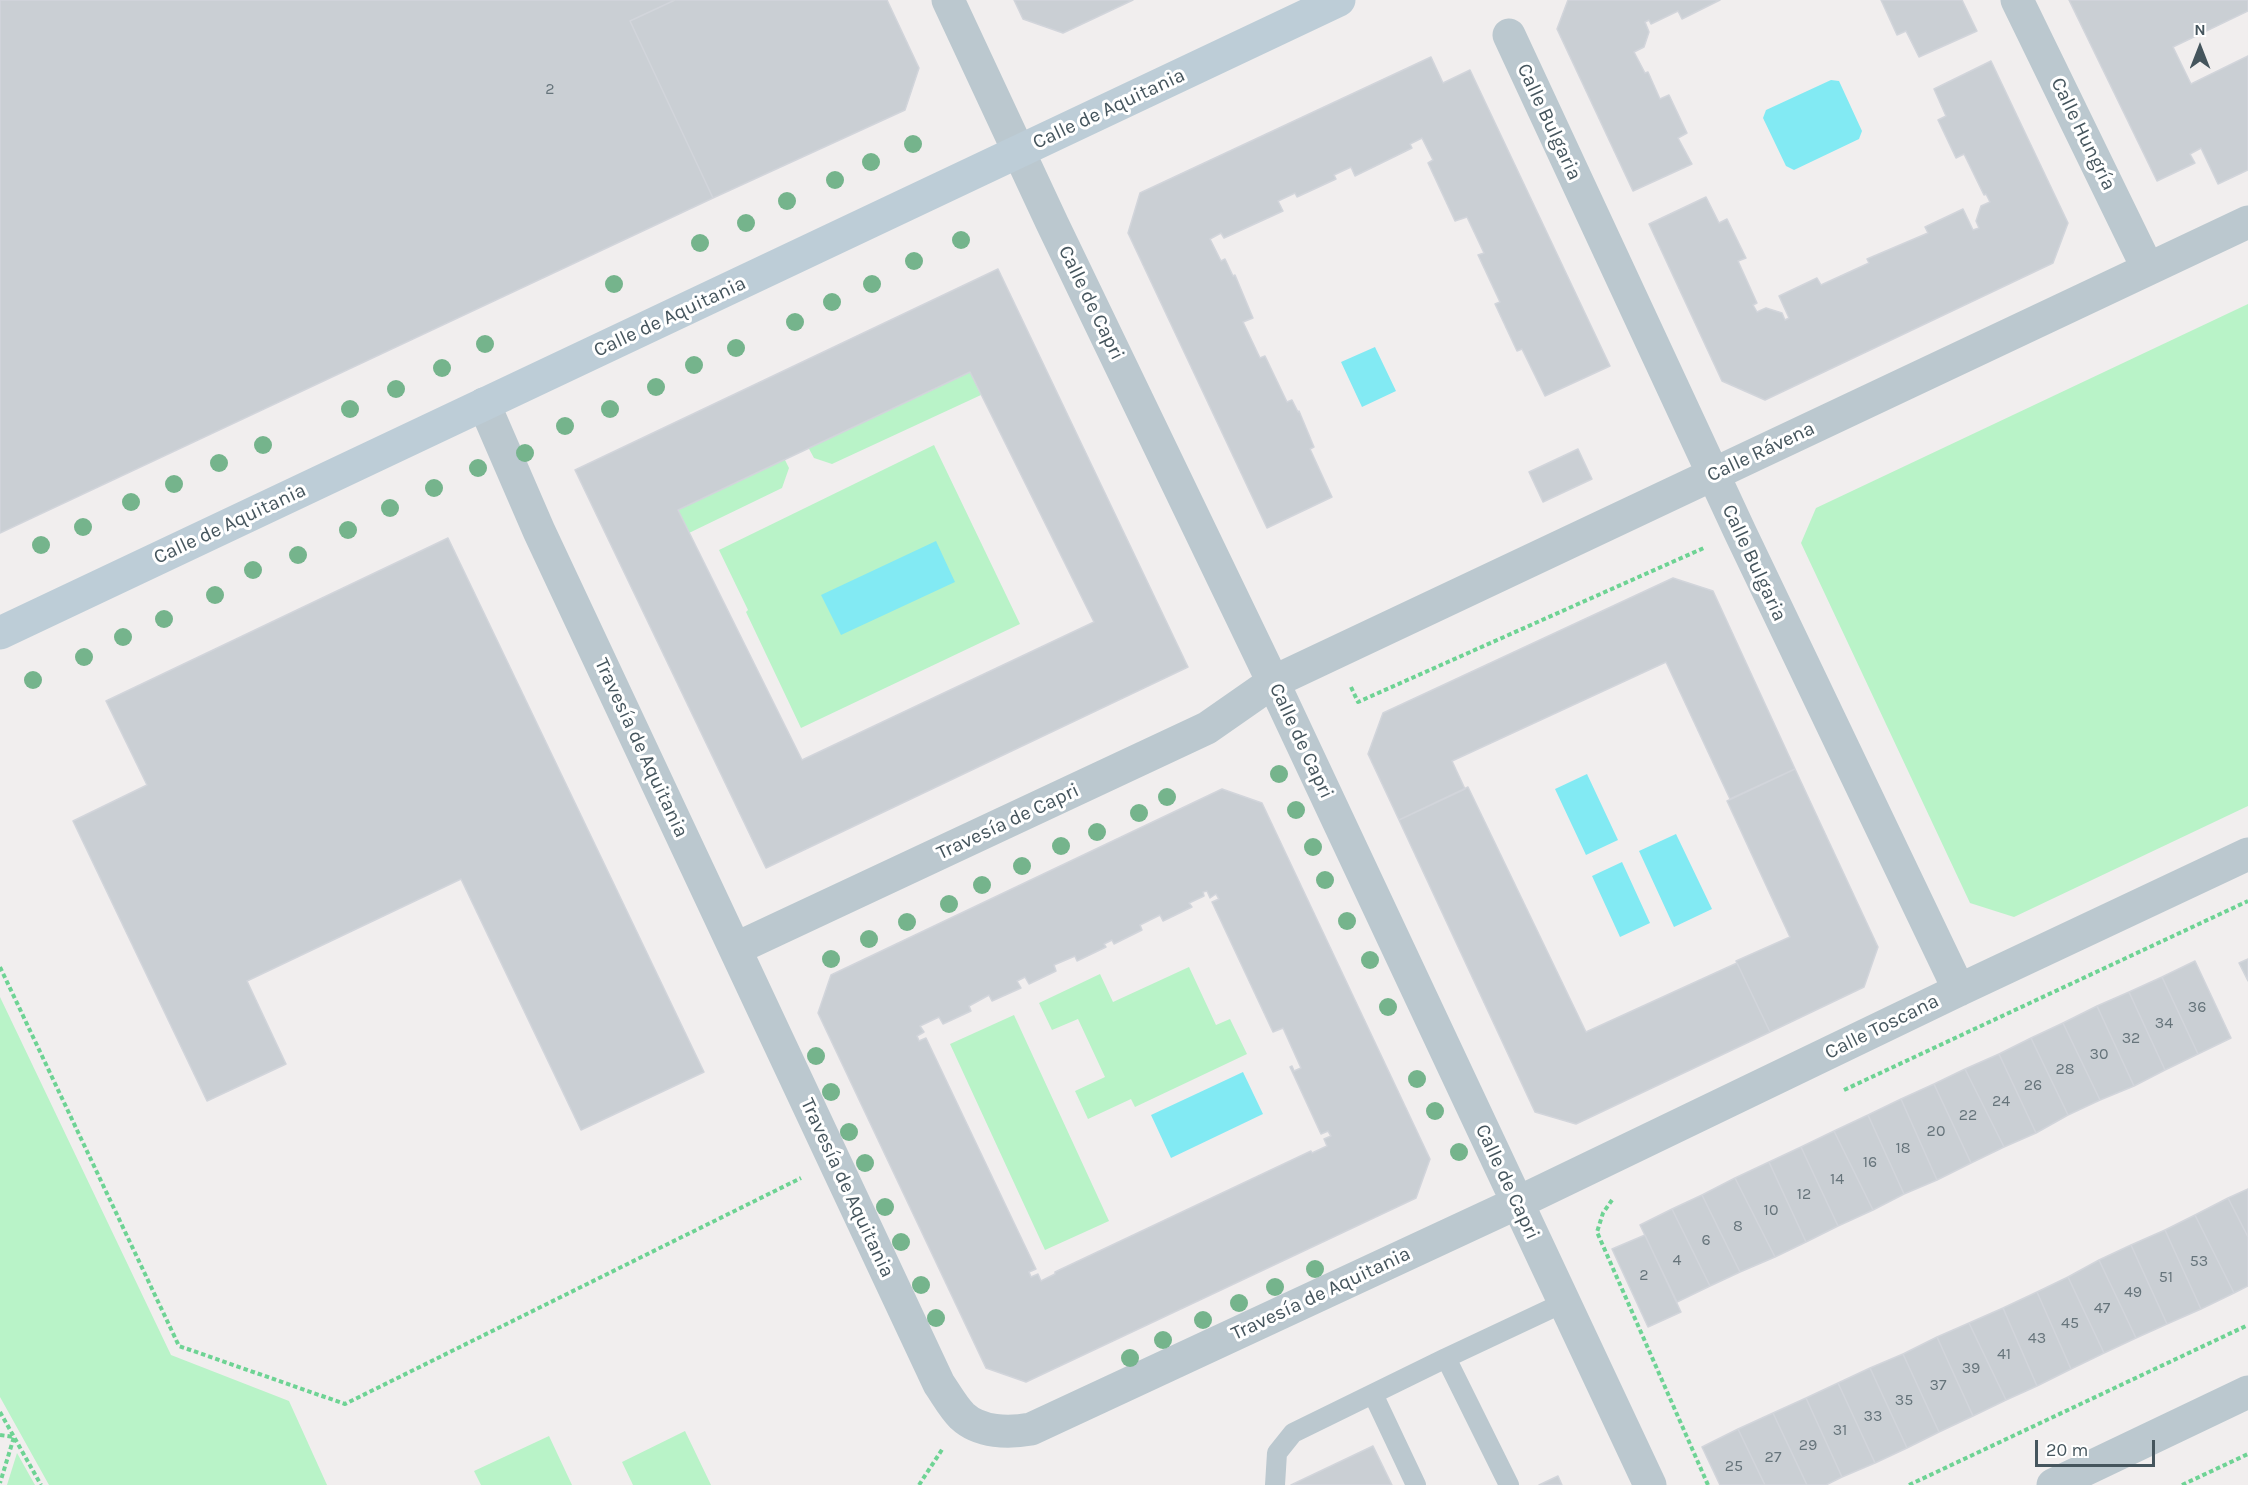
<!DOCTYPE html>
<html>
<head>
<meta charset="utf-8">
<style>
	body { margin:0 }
	#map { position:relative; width:2248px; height:1485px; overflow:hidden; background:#f1eeee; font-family:Karla,sans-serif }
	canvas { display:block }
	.north { position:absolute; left:2170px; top:18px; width:60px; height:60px; -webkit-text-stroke:4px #fff; paint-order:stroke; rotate:0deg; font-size:16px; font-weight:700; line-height:24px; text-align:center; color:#45555d }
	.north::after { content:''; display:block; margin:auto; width:21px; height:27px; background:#45555d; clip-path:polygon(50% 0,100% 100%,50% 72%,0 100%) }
	.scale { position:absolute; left:2035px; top:1440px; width:120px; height:27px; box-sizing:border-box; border:3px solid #45555d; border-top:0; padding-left:8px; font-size:18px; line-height:21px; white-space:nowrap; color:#45555d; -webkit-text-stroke:4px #fff; paint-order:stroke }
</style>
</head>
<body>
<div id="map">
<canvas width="2248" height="1485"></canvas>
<div class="north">N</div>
<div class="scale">20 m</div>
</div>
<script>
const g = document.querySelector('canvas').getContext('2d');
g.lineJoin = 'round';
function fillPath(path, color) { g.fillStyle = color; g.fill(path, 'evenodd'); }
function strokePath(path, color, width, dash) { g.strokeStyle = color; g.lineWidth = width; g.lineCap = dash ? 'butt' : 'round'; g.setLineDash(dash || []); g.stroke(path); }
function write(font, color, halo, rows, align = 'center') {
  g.font = font + ' Karla,sans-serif'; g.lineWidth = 6; g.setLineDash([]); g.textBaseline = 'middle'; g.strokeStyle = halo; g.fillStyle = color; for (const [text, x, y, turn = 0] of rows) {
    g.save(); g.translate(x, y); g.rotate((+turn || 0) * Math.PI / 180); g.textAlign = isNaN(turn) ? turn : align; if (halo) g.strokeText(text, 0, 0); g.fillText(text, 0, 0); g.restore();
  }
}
fillPath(new Path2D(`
	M2248 304V806L2014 917 1970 903 1801 543 1816 508Z
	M970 372 981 395 832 464 814 458 808 447Z
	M934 445 1020 624 801 728 746 612 748 610 719 550Z
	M784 458 789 468 782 488 689 533 678 510Z
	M1189 967 1216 1025 1230 1019 1247 1054 1135 1107 1131 1099 1088 1119 1075 1091 1105 1077 1078 1019 1052 1030 1039 1003 1100 974 1113 1002Z
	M0 997 171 1355 289 1401 327 1485H49L0 1397Z
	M1014 1015 1109 1221 1045 1250 950 1044Z
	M685 1431 711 1485H633L622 1462Z
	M549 1436 572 1485H481L474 1471Z
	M17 1453 35 1485H7Z`), '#b9f3c8');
fillPath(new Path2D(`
	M1831 80 1839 81 1862 131 1859 139 1794 170 1786 166 1763 118 1766 110Z
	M1375 347 1396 391 1362 407 1341 362Z
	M936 541 955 582 841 635 821 595Z
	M1587 774 1618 840 1586 855 1555 789Z
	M1676 834 1712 909 1674 927 1639 851Z
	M1622 862 1650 923 1620 937 1592 876Z
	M1243 1072 1263 1114 1171 1158 1151 1115Z`), '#82eaf3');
const building = new Path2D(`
	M0 0H675L630 21 713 198 0 533Z
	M675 0H887L919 68 905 110 713 198 630 21Z
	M1014 0H1133L1063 33 1023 19Z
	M1568 0H1720L1682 19 1678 11 1651 24 1649 20 1645 22 1649 32 1644 47 1634 52 1645 73 1648 72 1660 99 1669 95 1687 133 1678 138 1692 164 1633 191 1557 29Z
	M1881 0H1962L1977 31 1919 57 1906 31 1897 35Z
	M2069 0H2248V11L2173 47 2191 84 2248 56V170L2218 184 2201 148 2190 154 2195 163 2157 181Z
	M1431 57 1443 83 1470 70 1610 366 1545 396 1522 349 1517 351 1495 304 1500 302 1478 255 1484 253 1467 217 1455 221 1428 163 1433 160 1422 138 1410 144 1412 148 1355 176 1351 167 1334 175 1336 179 1297 197 1295 193 1278 201 1283 211 1224 238 1221 233 1210 239 1221 261 1225 259 1233 276 1235 275 1253 318 1243 322 1260 358 1265 356 1287 402 1292 400 1298 412 1299 411 1314 447 1310 449 1332 497 1267 528 1128 233 1140 193Z
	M1991 61 2068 223 2053 263 1765 400 1722 381 1649 224 1706 197 1719 223 1727 219 1746 258 1738 261 1757 303 1753 305 1757 312 1766 308 1782 313 1785 320 1789 318 1779 296 1817 278 1821 285 1869 263 1867 259 1928 233 1925 227 1963 209 1973 230 1979 228 1976 221 1981 206 1990 202 1986 194 1984 195 1964 154 1956 158 1938 120 1946 116 1934 89Z
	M998 269 1188 667 766 868 575 470ZM970 372 1094 622 802 760 678 510Z
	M1578 449 1592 479 1543 502 1529 472Z
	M448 538 704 1072 581 1130 461 879 247 981 286 1064 207 1101 73 821 147 785 106 701Z
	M1673 578 1713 591 1795 769 1730 799 1666 662 1452 761 1465 789 1399 820 1368 754 1383 713Z
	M1795 769 1878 947 1864 987 1770 1032 1736 961 1790 937 1727 801Z
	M1468 787 1586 1032 1737 963 1770 1032 1576 1124 1535 1112 1399 820Z
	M1222 789 1262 803 1430 1159 1416 1198 1026 1382 986 1368 818 1013 831 975ZM1207 891 1210 898 1216 894 1219 899 1212 902 1273 1032 1283 1028 1301 1068 1294 1071 1292 1066 1290 1067 1321 1134 1328 1131 1331 1136 1324 1139 1327 1146 1312 1153 1311 1151 1055 1272V1274L1041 1281 1038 1274 1031 1277 1029 1272 1036 1269 926 1038 919 1041 917 1036 924 1032 920 1026 939 1017 943 1024 971 1011 969 1006 989 995 992 1001 1021 988 1017 981 1025 977 1029 984 1056 971 1054 965 1075 956 1077 961 1106 947 1104 944 1112 940 1114 944 1142 930 1140 925 1160 915 1163 921 1192 907 1189 903 1204 896 1203 892Z
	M2248 959V981L2239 963Z
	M2195 961 2231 1038 2198 1054 2162 977Z
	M2162 977 2198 1054 2165 1070 2129 992Z
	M2129 992 2165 1070 2134 1086 2097 1006Z
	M2097 1006 2134 1086 2100 1100 2063 1023Z
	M2063 1023 2100 1100 2068 1115 2031 1038Z
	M2031 1038 2068 1115 2036 1133 1999 1054Z
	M1999 1054 2036 1133 2004 1147 1965 1069Z
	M1965 1069 2004 1147 1971 1163 1934 1084Z
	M1934 1084 1971 1163 1937 1180 1901 1099Z
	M1901 1099 1937 1180 1904 1194 1868 1115Z
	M1868 1115 1904 1194 1873 1210 1834 1131Z
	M1834 1131 1873 1210 1838 1226 1801 1147Z
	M1801 1147 1838 1226 1806 1242 1769 1162Z
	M1769 1162 1806 1242 1775 1257 1735 1178Z
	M1735 1178 1775 1257 1740 1272 1702 1195Z
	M2248 1189V1237L2228 1198Z
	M1702 1195 1740 1272 1710 1286 1672 1209Z
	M2228 1198 2248 1237V1286L2234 1293 2195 1215Z
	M1672 1209 1710 1286 1677 1302 1640 1225Z
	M2195 1215 2234 1293 2201 1309 2165 1230Z
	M2165 1230 2201 1309 2167 1324 2131 1245Z
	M1645 1235 1681 1312 1648 1327 1612 1249Z
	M2131 1245 2167 1324 2136 1338 2099 1260Z
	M2099 1260 2136 1338 2104 1353 2068 1277Z
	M2068 1277 2104 1353 2071 1369 2037 1292Z
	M2037 1292 2071 1369 2037 1386 2003 1308Z
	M2003 1308 2037 1386 2006 1400 1969 1323Z
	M1969 1323 2006 1400 1973 1416 1937 1337Z
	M1937 1337 1973 1416 1939 1432 1903 1354Z
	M1903 1354 1939 1432 1907 1448 1870 1368Z
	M1870 1368 1907 1448 1875 1463 1838 1383Z
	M1838 1383 1875 1463 1842 1477 1806 1398Z
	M1806 1398 1842 1477 1826 1485H1807L1773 1413Z
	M1773 1413 1807 1485H1765L1738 1429Z
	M1738 1429 1765 1485H1720L1702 1447Z
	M1373 1446 1392 1485H1291Z
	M1558 1476 1562 1485H1539Z`);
fillPath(building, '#cacfd4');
strokePath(building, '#d2d5db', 1.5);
strokePath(new Path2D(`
	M1351 687 1358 702 1706 547
	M0 967 179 1346 345 1404 801 1178
	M1844 1090 2248 901
	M1612 1200 1603 1213 1597 1232 1708 1485
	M0 1412 41 1485
	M0 1435 14 1437 0 1483
	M919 1485 943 1448
	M1909 1485 2248 1325
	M2182 1485 2248 1454`), '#6ed394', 4, [4.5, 3]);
strokePath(new Path2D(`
	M1373 1394 1416 1485
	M1275 1485 1277 1453 1293 1433 1446 1358
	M1509 1485 1446 1358 1563 1303`), '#bbc8cf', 20);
strokePath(new Path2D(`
	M948 0 1052 223 1273 682 1650 1485
	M2017 0 2148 269
	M1509 35 1740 532 1959 990
	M484 404 539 531 939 1384C946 1394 953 1407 962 1416 980 1433 1009 1433 1031 1429L1517 1203 1959 990 2248 854
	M735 949 1207 728 1273 682 2248 222
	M2053 1485 2248 1392`), '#bbc8cf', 33);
strokePath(new Path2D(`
	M0 633 1339 0`), '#bdcdd7', 33);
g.fillStyle = '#75b48c';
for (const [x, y] of [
	[913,144],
	[871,162],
	[835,180],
	[787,201],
	[746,223],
	[961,240],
	[700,243],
	[914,261],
	[614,284],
	[872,284],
	[832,302],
	[795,322],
	[485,344],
	[736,348],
	[694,365],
	[442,368],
	[656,387],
	[396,389],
	[350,409],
	[610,409],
	[565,426],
	[263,445],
	[525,453],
	[219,463],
	[478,468],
	[174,484],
	[434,488],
	[131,502],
	[390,508],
	[83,527],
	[348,530],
	[41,545],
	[298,555],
	[253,570],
	[215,595],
	[164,619],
	[123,637],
	[84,657],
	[33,680],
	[1279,774],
	[1167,797],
	[1296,810],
	[1139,813],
	[1097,832],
	[1061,846],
	[1313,847],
	[1022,866],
	[1325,880],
	[982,885],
	[949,904],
	[1347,921],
	[907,922],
	[869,939],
	[831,959],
	[1370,960],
	[1388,1007],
	[816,1056],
	[1417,1079],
	[831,1092],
	[1435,1111],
	[849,1132],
	[1459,1152],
	[865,1163],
	[885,1207],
	[901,1242],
	[1315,1269],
	[921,1285],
	[1275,1287],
	[1239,1303],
	[936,1318],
	[1203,1320],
	[1163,1340],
	[1130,1358]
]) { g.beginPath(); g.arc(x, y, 9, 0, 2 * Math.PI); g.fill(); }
write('16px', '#66747b', null, [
	["2",550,89],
	["36",2197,1007],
	["34",2164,1023],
	["32",2131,1038],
	["30",2099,1054],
	["28",2065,1069],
	["26",2033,1085],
	["24",2001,1101],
	["22",1968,1115],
	["20",1936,1131],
	["18",1903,1148],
	["16",1870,1162],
	["14",1837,1179],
	["12",1804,1194],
	["10",1771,1210],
	["8",1738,1226],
	["6",1706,1240],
	["4",1677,1260],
	["53",2199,1261],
	["2",1644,1275],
	["51",2166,1277],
	["49",2133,1292],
	["47",2102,1308],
	["45",2070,1323],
	["43",2037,1338],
	["41",2004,1354],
	["39",1971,1368],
	["37",1938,1385],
	["35",1904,1400],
	["33",1873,1416],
	["31",1840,1430],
	["29",1808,1445],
	["27",1773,1457],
	["25",1734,1466]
]);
write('20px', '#45555d', '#fff', [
	["Calle de Aquitania",1109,109,-25],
	["Calle Bulgaria",1549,122,65],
	["Calle Hungría",2083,134,64],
	["Calle de Capri",1091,303,64],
	["Calle de Aquitania",670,317,-25],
	["Calle Rávena",1761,452,-25],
	["Calle de Aquitania",230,524,-25],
	["Calle Bulgaria",1754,563,65],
	["Calle de Capri",1301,741,65],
	["Travesía de Aquitania",641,748,65],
	["Travesía de Capri",1008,822,-25],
	["Calle Toscana",1882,1027,-26],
	["Calle de Capri",1507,1182,65],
	["Travesía de Aquitania",847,1188,65],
	["Travesía de Aquitania",1321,1294,-25]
]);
</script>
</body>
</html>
